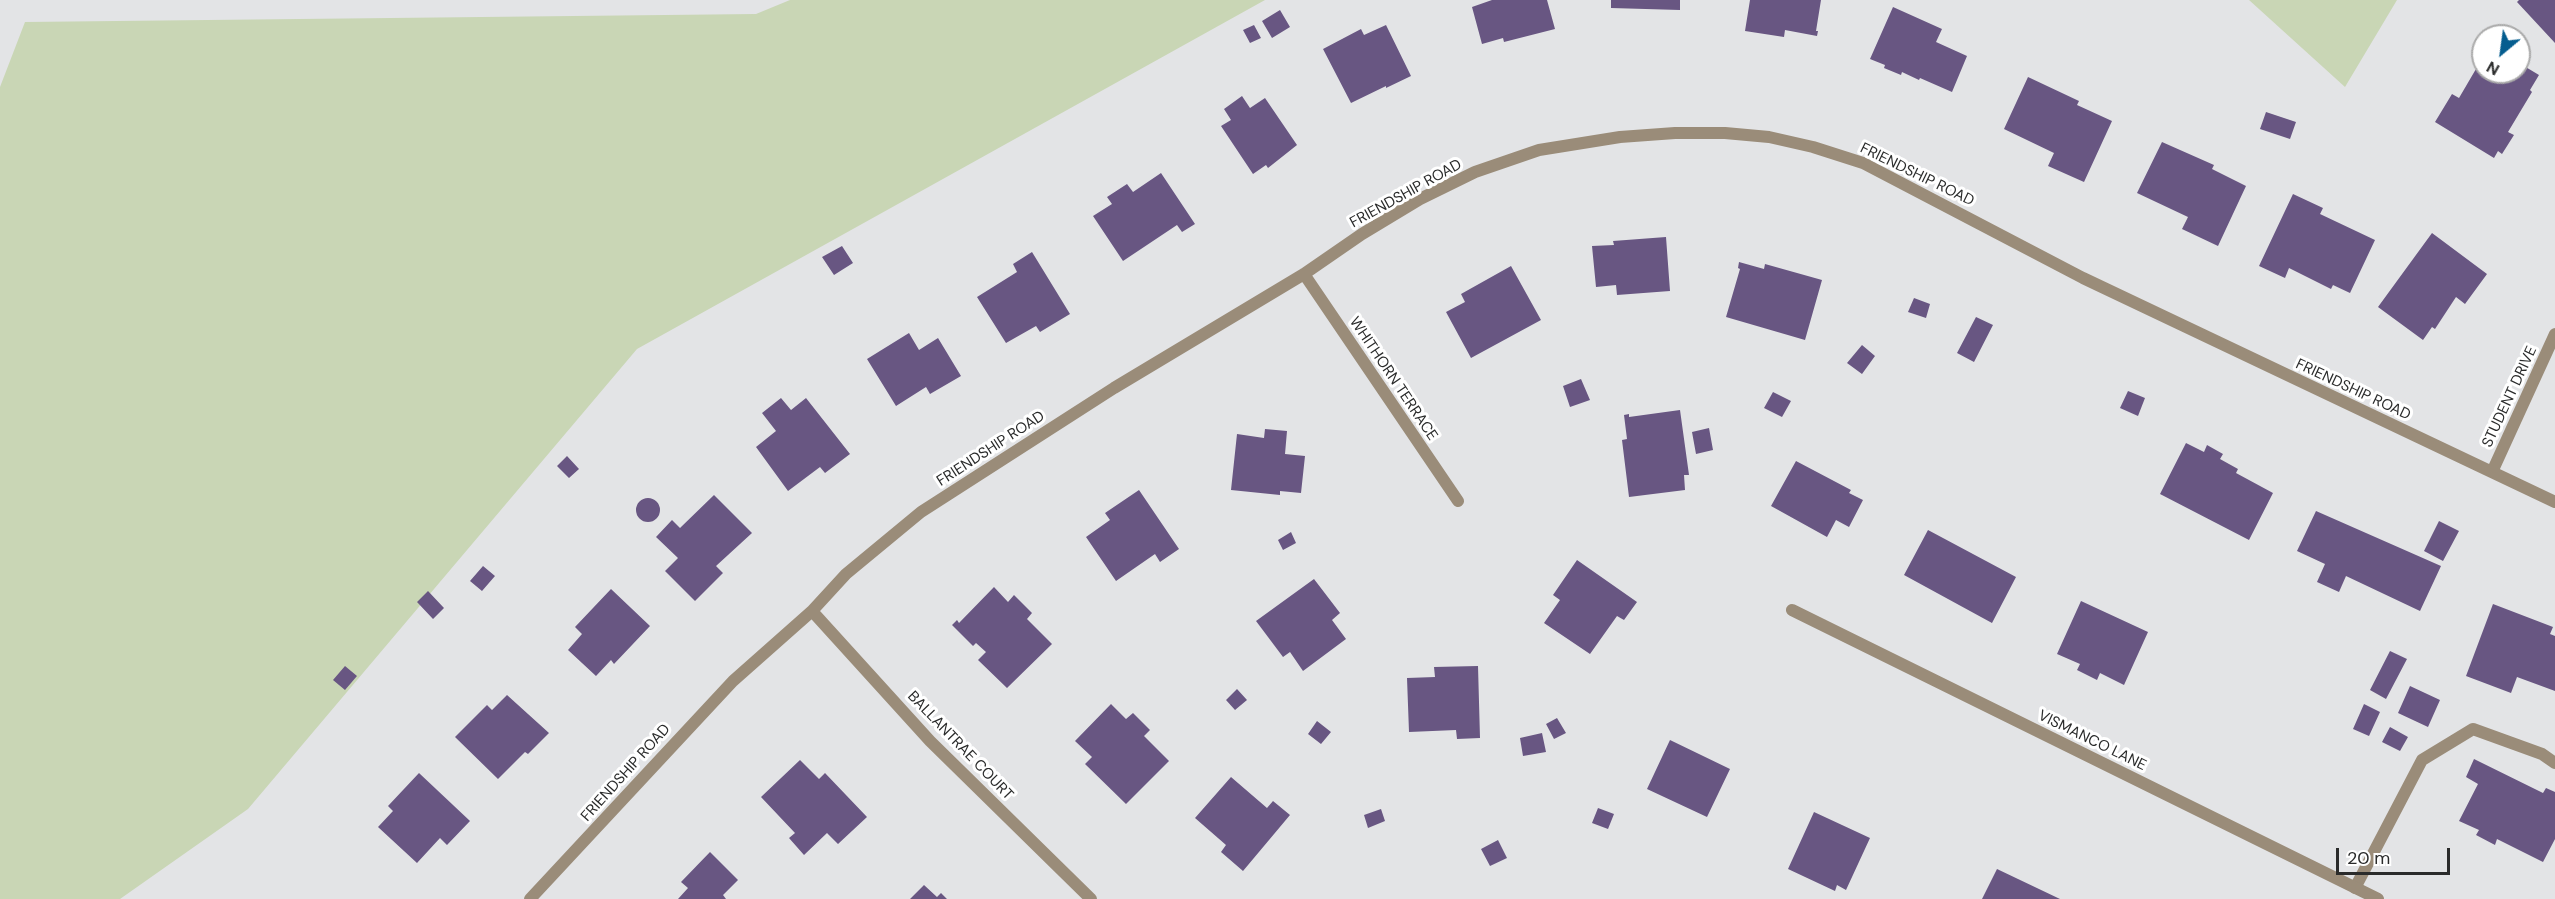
<!DOCTYPE html>
<html>
<head>
<meta charset="utf-8">
<style>
	body { margin:0 }
	#map { position:relative; width:2555px; height:899px; overflow:hidden; background:#e3e4e6; font-family:"DM Sans",sans-serif }
	canvas { display:block }
	.north { position:absolute; left:2471px; top:24px; width:60px; height:60px; box-sizing:border-box; background:#fff; border:2px solid #aaa; border-radius:50%; rotate:209deg; font-size:16px; font-weight:700; line-height:24px; text-align:center; color:#2a2b2b }
	.north::after { content:''; display:block; margin:auto; width:21px; height:27px; background:#055d8f; clip-path:polygon(50% 0,100% 100%,50% 72%,0 100%) }
	.scale { position:absolute; left:2336px; top:848px; width:114px; height:27px; box-sizing:border-box; border:3px solid #2a2b2b; border-top:0; padding-left:8px; font-size:18px; line-height:21px; white-space:nowrap; color:#2a2b2b; -webkit-text-stroke:4px #fff; paint-order:stroke }
</style>
</head>
<body>
<div id="map">
<canvas width="2555" height="899"></canvas>
<div class="north">N</div>
<div class="scale">20 m</div>
</div>
<script>
const g = document.querySelector('canvas').getContext('2d');
g.lineJoin = 'round';
function fillPath(path, color) { g.fillStyle = color; g.fill(path, 'evenodd'); }
function strokePath(path, color, width, dash) { g.strokeStyle = color; g.lineWidth = width; g.lineCap = dash ? 'butt' : 'round'; g.setLineDash(dash || []); g.stroke(path); }
function write(font, color, halo, rows, align = 'center') {
  g.font = font + ' "DM Sans",sans-serif'; g.lineWidth = 6; g.setLineDash([]); g.textBaseline = 'middle'; g.strokeStyle = halo; g.fillStyle = color; for (const [text, x, y, turn = 0] of rows) {
    g.save(); g.translate(x, y); g.rotate((+turn || 0) * Math.PI / 180); g.textAlign = isNaN(turn) ? turn : align; if (halo) g.strokeText(text, 0, 0); g.fillText(text, 0, 0); g.restore();
  }
}
fillPath(new Path2D(`
	M790 0H1265L637 349 248 809 120 899H0V87L25 22 756 14Z
	M2249 0H2397L2345 87Z`), '#c9d6b5');
fillPath(new Path2D(`
	M1492 0H1547L1555 29 1504 42 1503 38 1482 44 1472 7Z
	M1611 0H1680V10L1611 8Z
	M1750 0H1821L1816 31H1818L1817 36 1785 30 1784 37 1745 31Z
	M2519 0H2555V43L2517 2Z
	M1893 7 1942 29 1936 42 1967 56 1952 92 1920 78 1919 80 1902 72 1901 75 1884 68 1885 65 1870 59Z
	M1280 10 1290 27 1272 38 1262 21Z
	M1254 25 1261 38 1250 43 1243 30Z
	M1386 25 1411 76 1386 88V86L1351 103 1323 49 1361 29 1364 35Z
	M2483 57V72H2519V63L2539 75 2530 90 2532 92 2508 132 2514 135 2502 154 2498 151 2494 158 2435 122 2452 94 2459 98Z
	M2028 77 2079 101 2077 105 2112 121 2084 182 2048 166 2054 153 2004 129Z
	M1242 96 1250 108 1265 98 1297 145 1268 168 1266 165 1253 174 1221 126 1231 120 1224 109Z
	M2266 112 2296 122 2290 139 2260 129Z
	M2162 142 2214 165 2212 169 2246 186 2218 246 2182 229 2188 217 2137 193Z
	M1161 173 1195 224 1182 232 1177 225 1123 261 1093 216 1112 204 1107 197 1127 184 1133 192Z
	M2293 194 2323 208 2320 214 2375 240 2350 293 2333 285 2331 289 2289 268 2285 278 2259 266Z
	M2432 233 2487 274 2465 304 2456 297 2435 329 2432 327 2423 340 2378 307Z
	M1666 237 1670 291 1617 295 1616 285 1596 287 1592 246 1614 245 1613 241Z
	M842 246 853 263 834 275 822 257Z
	M1032 252 1070 314 1040 332 1036 326 1006 343 977 297 1017 272 1013 264Z
	M1739 262 1764 269 1765 264 1822 280 1805 340 1726 317 1740 269 1738 268Z
	M1511 266 1541 320 1471 358 1446 312 1465 302 1461 294Z
	M1914 298 1930 304 1926 318 1908 312Z
	M1976 317 1993 325 1974 362 1957 353Z
	M909 333 919 350 938 338 961 376 930 394 926 387 896 406 867 359Z
	M1862 345 1875 356 1862 374 1847 363Z
	M1581 379 1590 400 1570 407 1563 386Z
	M2128 391 2145 398 2138 416 2120 408Z
	M1773 392 1791 401 1782 417 1764 408Z
	M781 398 791 410 806 398 850 454 825 473 820 467 788 491 756 447 776 431 762 413Z
	M1680 410 1689 475H1684L1685 490 1629 497 1622 440 1627 439 1624 415 1629 414V417Z
	M1709 428 1713 450 1696 454 1692 432Z
	M1265 429 1287 431 1285 454 1305 456 1301 493 1280 491V495L1231 490 1237 434 1264 438Z
	M2186 443 2204 452 2207 445 2223 454 2220 459 2238 469 2236 473 2273 493 2249 540 2160 494Z
	M567 456 579 469 569 478 557 466Z
	M1796 461 1851 490 1849 493 1863 500 1849 527 1836 520 1827 537 1771 506Z
	M1139 490 1179 549 1160 562 1155 554 1116 581 1086 537 1110 520 1105 513Z
	M714 495 752 533 716 566 723 573 695 601 665 571 678 558 656 537 672 520 680 528Z
	M636 510a12 12 0 1 1 24 0a12 12 0 1 1-24 0Z
	M2316 511 2441 566 2420 611 2346 576 2339 592 2317 582 2325 564 2297 551Z
	M2439 521 2459 531 2443 561 2424 551Z
	M1928 530 2016 577 1992 623 1904 575Z
	M1291 532 1296 543 1283 550 1278 540Z
	M1577 560 1637 602 1624 620 1617 616 1590 654 1544 623 1560 600 1553 595Z
	M483 566 495 576 482 591 470 581Z
	M1314 579 1340 613 1332 620 1346 639 1303 671 1290 652 1283 657 1256 621Z
	M994 587 1008 602 1014 595 1032 613 1027 619 1052 644 1007 688 978 660 986 652 976 643 973 646 952 625 957 620 959 623Z
	M611 589 650 626 614 664 611 660 596 676 568 650 582 634 575 627Z
	M428 591 444 608 433 619 417 602Z
	M2081 601 2148 632 2124 685 2100 673 2097 680 2077 670 2080 664 2057 654Z
	M2493 604 2553 627 2550 634 2555 636V691L2517 677 2511 693 2466 676Z
	M2390 651 2407 659 2386 699 2370 690Z
	M345 666 357 676 345 690 333 680Z
	M1478 666 1480 738 1457 739 1456 730 1409 732 1407 678 1435 677 1434 667Z
	M2410 686 2440 700 2428 727 2398 713Z
	M1237 689 1247 700 1235 710 1226 700Z
	M507 695 549 733 528 754 525 752 498 779 455 737 487 705 492 710Z
	M1111 704 1126 719 1133 713 1150 730 1144 736 1169 761 1126 804 1085 764 1092 757 1075 741Z
	M2364 704 2380 712 2369 736 2353 729Z
	M1557 718 1566 733 1554 739 1546 724Z
	M1317 721 1331 732 1321 744 1308 734Z
	M2390 727 2408 737 2400 751 2382 742Z
	M1542 733 1546 752 1523 756 1520 738Z
	M1670 740 1730 769 1707 817 1647 789Z
	M2474 759 2543 793 2546 788 2555 792V839L2543 862 2497 839 2495 845 2476 835 2479 830 2459 821 2478 784 2466 777Z
	M800 760 819 779 825 773 867 817 838 844 827 833 804 855 789 838 795 833 761 797Z
	M419 773 470 821 447 845 440 838 417 863 378 827 393 811 388 806Z
	M1231 777 1267 808 1273 801 1290 815 1243 871 1221 852 1226 845 1195 818Z
	M1598 808 1614 814 1608 829 1592 823Z
	M1381 809 1385 821 1368 828 1364 815Z
	M1814 812 1870 838 1846 890 1837 885 1835 891 1788 869Z
	M1498 840 1507 858 1490 866 1481 849Z
	M710 852 738 880 723 895 726 899H678L688 888 681 882Z
	M1997 869 2060 899H1982Z
	M924 885 937 897 941 893 947 899H910Z`), '#685682');
strokePath(new Path2D(`
	M2355 888 2422 760 2473 729 2542 754 2555 763`), '#9a8c79', 12);
strokePath(new Path2D(`
	M1304 274 1458 501
	M2492 472 2555 334
	M1792 610 2378 899
	M812 611 930 741 1091 899
	M530 899 733 681 812 611 846 574 921 512 1114 388 1304 274 1362 234 1420 199 1475 172 1539 150 1620 137 1675 133H1725L1769 137 1813 147 1863 163 2083 278 2555 502`), '#9a8c79', 12);
write('15px', '#2a2b2b', '#fff', [
	["FRIENDSHIP ROAD",1917,175,26],
	["FRIENDSHIP ROAD",1406,194,-29],
	["WHITHORN TERRACE",1393,379,56],
	["FRIENDSHIP ROAD",2353,390,25],
	["STUDENT DRIVE",2510,397,-65],
	["FRIENDSHIP ROAD",991,449,-33],
	["VISMANCO LANE",2092,741,26],
	["BALLANTRAE COURT",960,746,46],
	["FRIENDSHIP ROAD",626,773,-48]
]);
</script>
</body>
</html>
